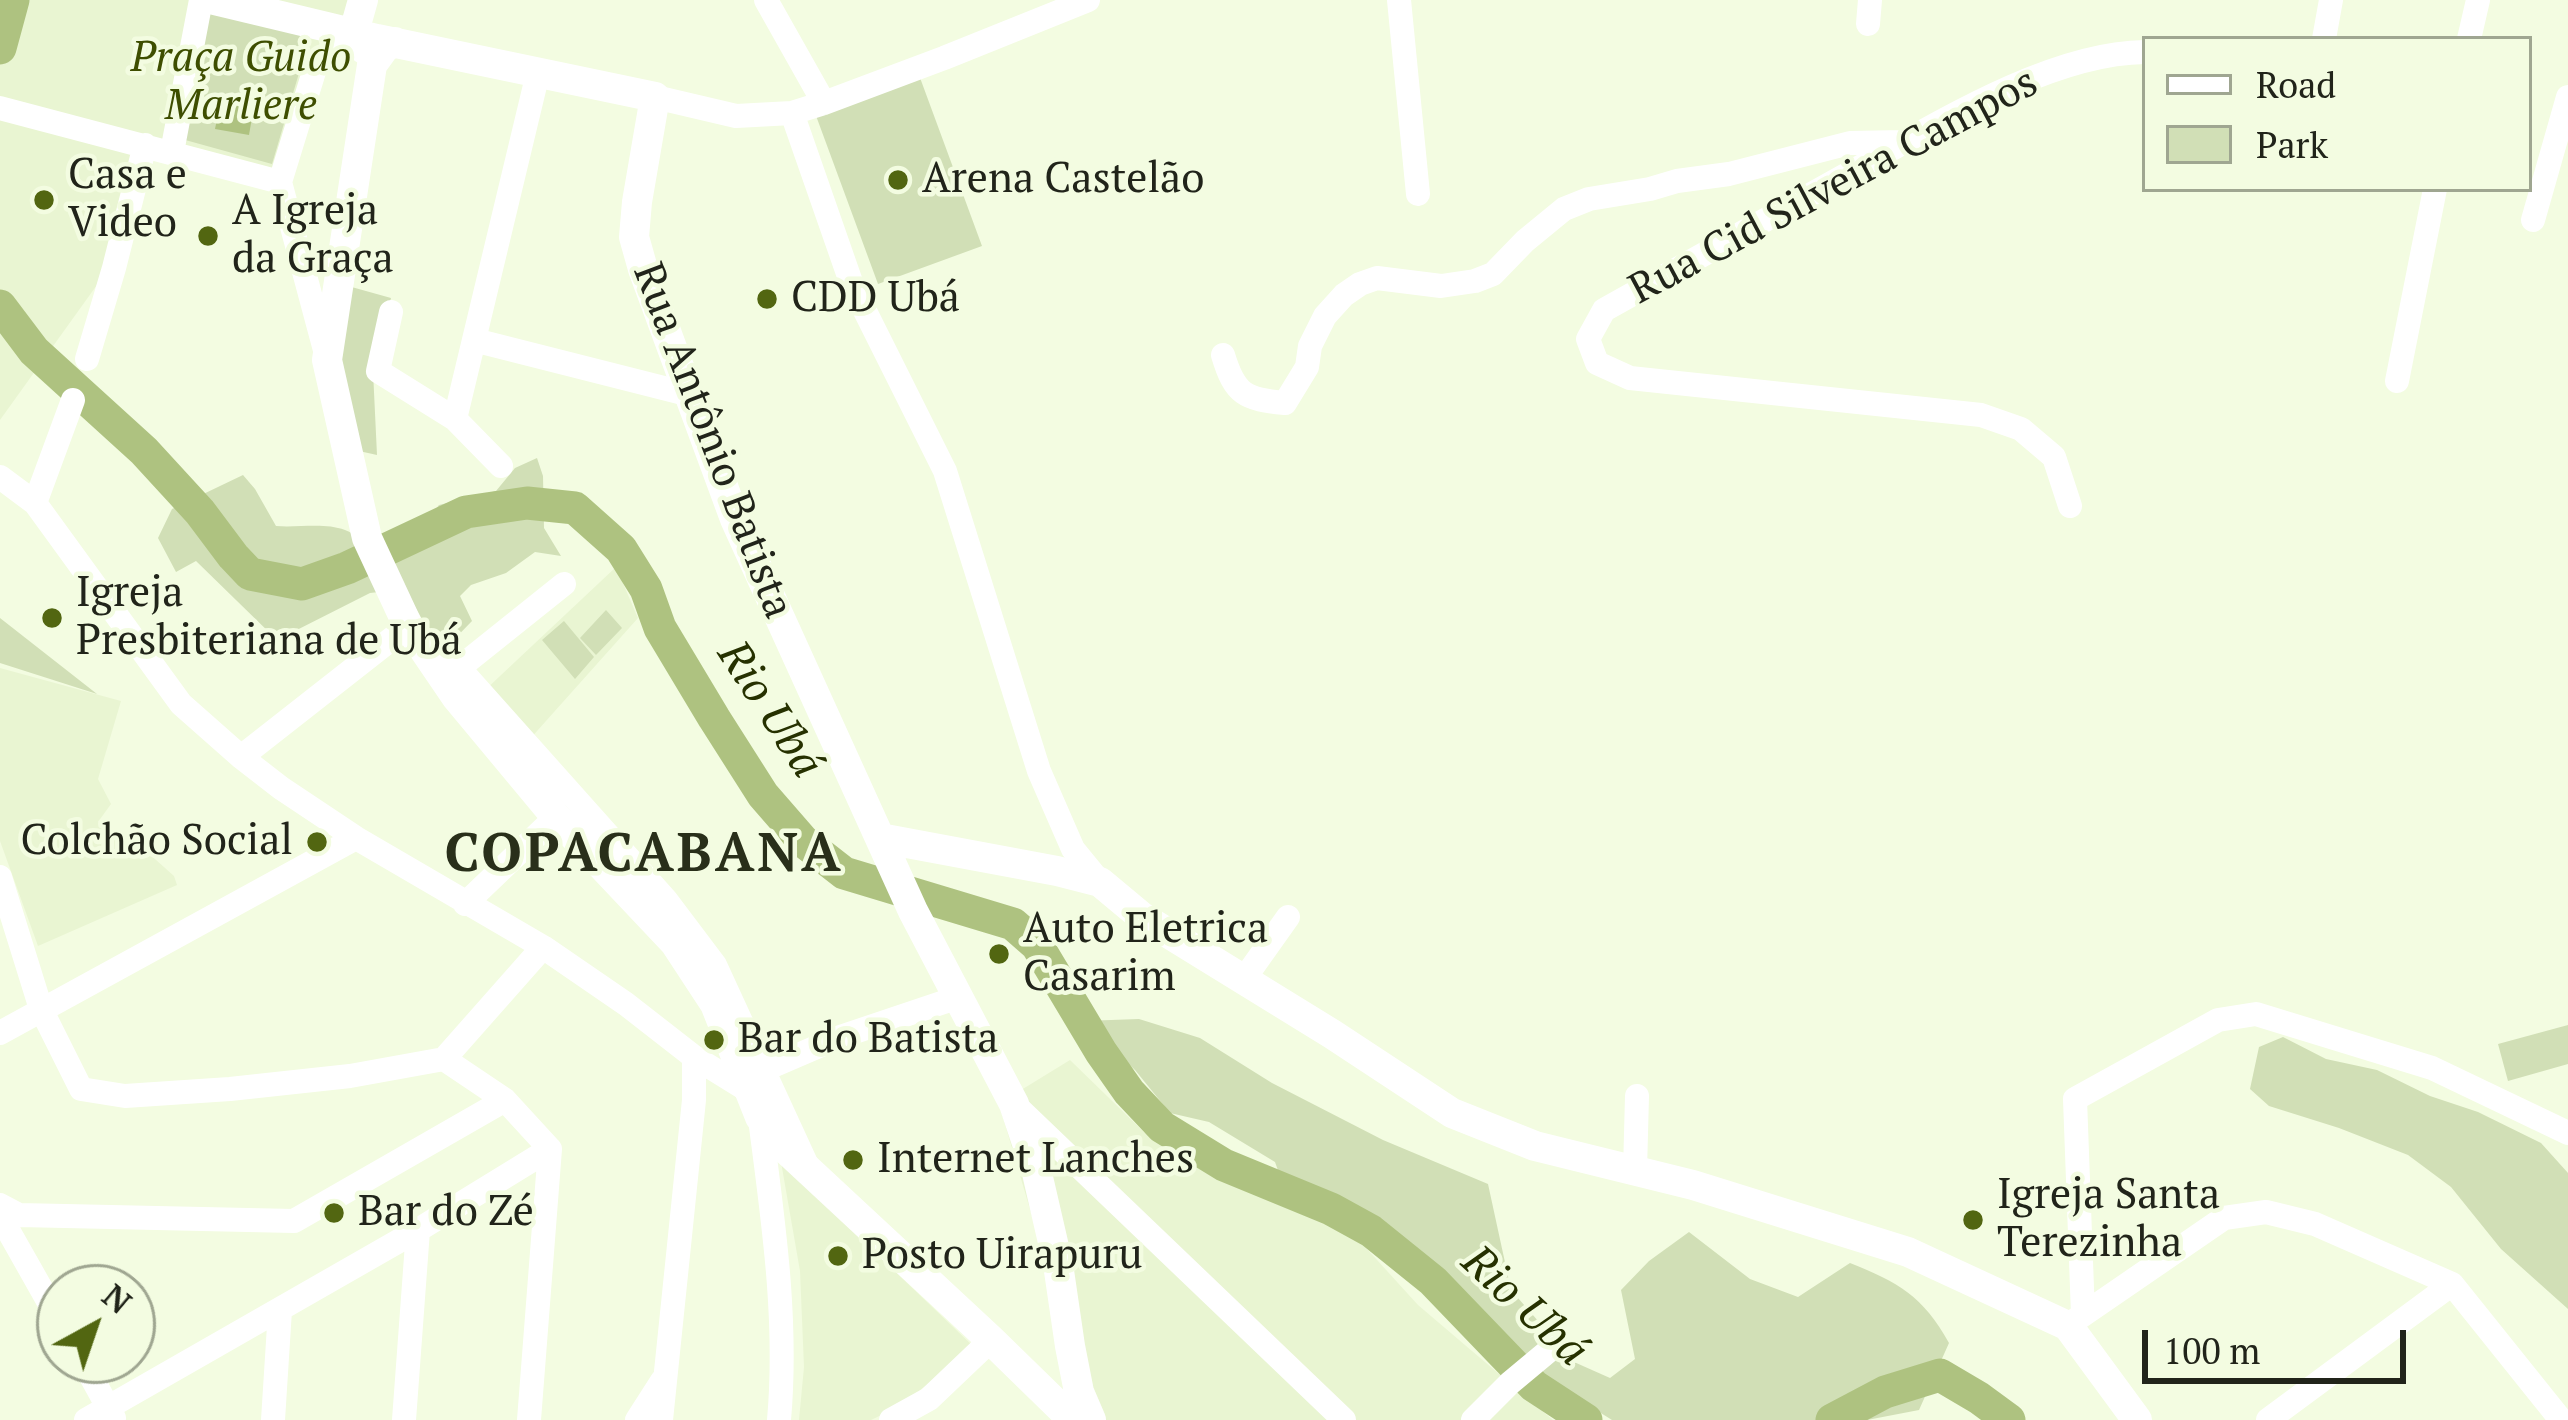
<!DOCTYPE html>
<html>
<head>
<meta charset="utf-8">
<style>
	body { margin:0 }
	#map { position:relative; width:2568px; height:1420px; overflow:hidden; background:#f3fce1; font-family:"PT Serif",serif }
	canvas { display:block }
	.legend { position:absolute; left:2142px; top:36px; width:390px; height:156px; box-sizing:border-box; background:#f3fce1; border:3px solid #9fa691; margin:0; padding:15px 21px; list-style:none; font-size:36px; color:#21241a }
	.legend li { display:flex; align-items:center; gap:24px; height:60px }
	.legend b { width:60px; border:3px solid #9fa691 }
	.north { position:absolute; left:36px; top:1264px; width:120px; height:120px; box-sizing:border-box; background:#f3fce1; border:3px solid #9fa691; border-radius:50%; rotate:40deg; font-size:33px; font-weight:700; line-height:48px; text-align:center; color:#21241a }
	.north::after { content:''; display:block; margin:auto; width:42px; height:54px; background:#526611; clip-path:polygon(50% 0,100% 100%,50% 72%,0 100%) }
	.scale { position:absolute; left:2142px; top:1330px; width:264px; height:54px; box-sizing:border-box; border:6px solid #21241a; border-top:0; padding-left:15px; font-size:36px; line-height:42px; white-space:nowrap; color:#21241a; -webkit-text-stroke:9px #f3fce1; paint-order:stroke }
</style>
</head>
<body>
<div id="map">
<canvas width="2568" height="1420"></canvas>
<ul class="legend">
<li><b style="height:15px;background:#fff"></b>Road</li>
<li><b style="height:33px;background:#d1dfb6"></b>Park</li>
</ul>
<div class="north">N</div>
<div class="scale">100 m</div>
</div>
<script>
const g = document.querySelector('canvas').getContext('2d');
g.lineJoin = 'round';
function fillPath(path, color) { g.fillStyle = color; g.fill(path, 'evenodd'); }
function strokePath(path, color, width, dash) { g.strokeStyle = color; g.lineWidth = width; g.lineCap = dash ? 'butt' : 'round'; g.setLineDash(dash || []); g.stroke(path); }
function write(font, color, halo, rows, align = 'center') {
  g.font = font + ' "PT Serif",serif'; g.lineWidth = 9; g.setLineDash([]); g.textBaseline = 'middle'; g.strokeStyle = halo; g.fillStyle = color; for (const [text, x, y, turn = 0] of rows) {
    g.save(); g.translate(x, y); g.rotate((+turn || 0) * Math.PI / 180); g.textAlign = isNaN(turn) ? turn : align; if (halo) g.strokeText(text, 0, 0); g.fillText(text, 0, 0); g.restore();
  }
}
fillPath(new Path2D(`
	M0 0H354L318 51 268 188 139 157 112 264 0 420Z
	M616 567 638 618 529 740 483 692Z
	M0 668 121 701 98 779 111 804 98 822 146 851 174 876 177 885 38 946 0 841Z
	M1070 1060 1144 1132 1357 1238 1418 1305 1553 1420H1102L1070 1346 995 1090 1013 1095Z
	M781 1162 975 1348 898 1407 871 1420H799L804 1367 800 1271Z`), '#e9f5d2');
fillPath(new Path2D(`
	M206 5 313 26 272 164 178 138Z
	M919 75 982 246 878 284 815 113Z
	M348 286 391 298 373 371 377 455 359 451 340 363Z
	M537 458 543 476 544 528 561 556 535 552 506 573 471 585 460 596 472 621 441 653 405 589 370 593 277 640 196 561 176 572 158 538 172 509 243 475 255 489 276 526C298 528 324 522 345 530 356 534 367 545 377 553L416 533 439 505 496 491 515 468Z
	M606 610 622 628 596 655 580 638Z
	M0 618 97 694 0 663Z
	M564 621 594 657 575 679 542 640Z
	M1139 1019 1200 1038 1272 1083 1383 1140 1488 1184 1511 1290 1574 1362 1610 1378 1635 1359 1621 1290 1649 1261 1689 1232 1750 1279 1798 1297 1850 1263C1898 1282 1923 1296 1949 1343L1919 1410 1867 1420H1612L1548 1380 1377 1220 1285 1190 1275 1162 1209 1122 1170 1113 1135 1070 1083 1021Z
	M2568 1025V1064L2508 1081 2498 1044Z
	M2283 1037 2326 1059 2377 1070 2430 1096 2478 1112 2541 1143 2568 1173V1309L2501 1249 2451 1187 2408 1155 2339 1128 2269 1106 2250 1089 2259 1047Z`), '#d1dfb6');
fillPath(new Path2D(`
	M222 94 255 100 249 135 215 129Z`), '#aec280');
strokePath(new Path2D(`
	M0 48 13 0
	M0 306 34 351 144 451 200 512 233 556 250 574 302 584 347 568 466 512 527 503 575 508 621 549 646 589 660 628 714 718 763 795 803 841 844 873 1013 924 1037 945 1101 1052 1129 1092 1162 1127 1224 1165 1331 1209 1371 1231 1433 1281 1534 1386 1586 1420
	M1832 1420 1885 1392 1940 1375 1979 1398 2009 1420`), '#aec280', 33);
strokePath(new Path2D(`
	M766 0 824 103
	M1399 0 1418 194
	M1868 24 1870 0
	M2324 39 2331 0
	M2469 39 2478 0
	M655 97 736 116 792 113 824 103 944 58 1088 0
	M0 108 280 182
	M792 113 852 285 945 471 1039 771 1073 849 1100 882
	M172 152 201 0
	M280 182 326 354
	M280 182 317 62 354 32
	M2533 220 2568 97
	M391 312 378 371 455 419 501 466
	M474 340 687 394
	M1223 355C1235 395 1245 399 1285 403L1307 367 1310 346 1325 316 1344 295 1360 284 1377 278 1441 286 1475 281 1493 274 1525 241 1564 209 1589 199 1650 189 1677 181 1729 174 1850 143 1902 142
	M87 359 114 268 145 145
	M2397 381 2435 189
	M455 419 538 73
	M0 477 35 503 181 704 241 757 281 788 356 838 543 947 626 1004 694 1057 749 1091
	M35 503 73 400
	M2070 506 2054 457 2021 429 1981 415 1630 378 1597 363 1588 339 1604 310C1684 265 1764 221 1844 176 1929 129 2047 53 2145 52
	M459 668 666 900 715 965 806 1163
	M444 672 459 668 564 584
	M241 757 408 626
	M0 877 41 1009 81 1089 125 1096 230 1089 350 1076 444 1059 543 947
	M465 904 556 817
	M1244 979 1288 917
	M0 1033 356 838
	M444 1059 505 1100 550 1149 529 1420
	M754 1074 840 1037 959 997
	M1016 1106 1344 1420
	M760 1119C773 1220 788 1319 779 1420
	M1635 1171 1637 1096
	M0 1205 19 1215 294 1221 505 1100
	M0 1216 60 1322
	M2083 1315 2075 1099 2218 1020 2256 1014 2432 1068 2568 1133
	M2074 1321 2224 1218 2266 1212 2315 1224 2452 1284 2561 1420
	M82 1360 114 1418
	M86 1420 418 1230 550 1149
	M273 1420 280 1310
	M404 1420 418 1230
	M637 1420 662 1381
	M661 1420 694 1100V1057
	M891 1420 929 1399 991 1340
	M1473 1420 1510 1383 1558 1343
	M2268 1420 2452 1284`), '#fff', 24);
strokePath(new Path2D(`
	M214 0 377 39 655 97 637 202 634 237 643 269 735 519 913 911 1014 1104 1037 1173 1058 1264 1070 1346 1079 1392 1091 1420
	M363 0 354 32 364 49
	M395 42 385 47 372 65 327 360 367 538 408 626 457 698 556 817 675 943 715 1004 760 1117 778 1142 991 1340 1073 1420
	M880 838 1057 871 1100 882 1142 917 1332 1034 1452 1113 1535 1146 1693 1185 1908 1252 2068 1326 2137 1420`), '#fff', 30);
for (const [x, y, r, color] of [
	[898,180,12,"#526611"],
	[44,200,12,"#526611"],
	[208,236,12,"#526611"],
	[767,299,12,"#526611"],
	[52,618,12,"#526611"],
	[317,842,12,"#526611"],
	[999,954,12,"#526611"],
	[714,1040,12,"#526611"],
	[853,1160,12,"#526611"],
	[334,1213,12,"#526611"],
	[1973,1220,12,"#526611"],
	[838,1256,12,"#526611"]
]) { const dot = new Path2D(); dot.arc(x, y, r, 0, 2 * Math.PI); g.fillStyle = color; g.fill(dot); strokePath(dot, '#f3fce1', 4.5); }
write('italic 42px', '#3e4e00', '#f3fce1', [
	["Praça Guido",241,59],
	["Marliere",241,107]
]);
write('42px', '#21241a', '#f3fce1', [
	["Casa e",68,176],
	["Video",68,224],
	["Arena Castelão",922,180],
	["A Igreja",232,212],
	["da Graça",232,260],
	["CDD Ubá",791,299],
	["Igreja",76,594],
	["Presbiteriana de Ubá",76,642],
	["Colchão Social",293,842,"right"],
	["Auto Eletrica",1023,930],
	["Casarim",1023,978],
	["Bar do Batista",738,1040],
	["Internet Lanches",877,1160],
	["Igreja Santa",1997,1196],
	["Terezinha",1997,1244],
	["Bar do Zé",358,1213],
	["Posto Uirapuru",862,1256]
], 'left');
write('42px', '#21241a', '#f3fce1', [
	["Rua Cid Silveira Campos",1834,187,-28],
	["Rua Antônio Batista",712,441,69]
]);
write('italic 45px', '#263100', '#f3fce1', [
	["Rio Ubá",769,710,57],
	["Rio Ubá",1524,1307,43]
]);
g.letterSpacing = '3px';
write('bold 54px', '#292f1a', '#f3fce1', [
	["COPACABANA",644,856]
]);
g.letterSpacing = '0px';
</script>
</body>
</html>
